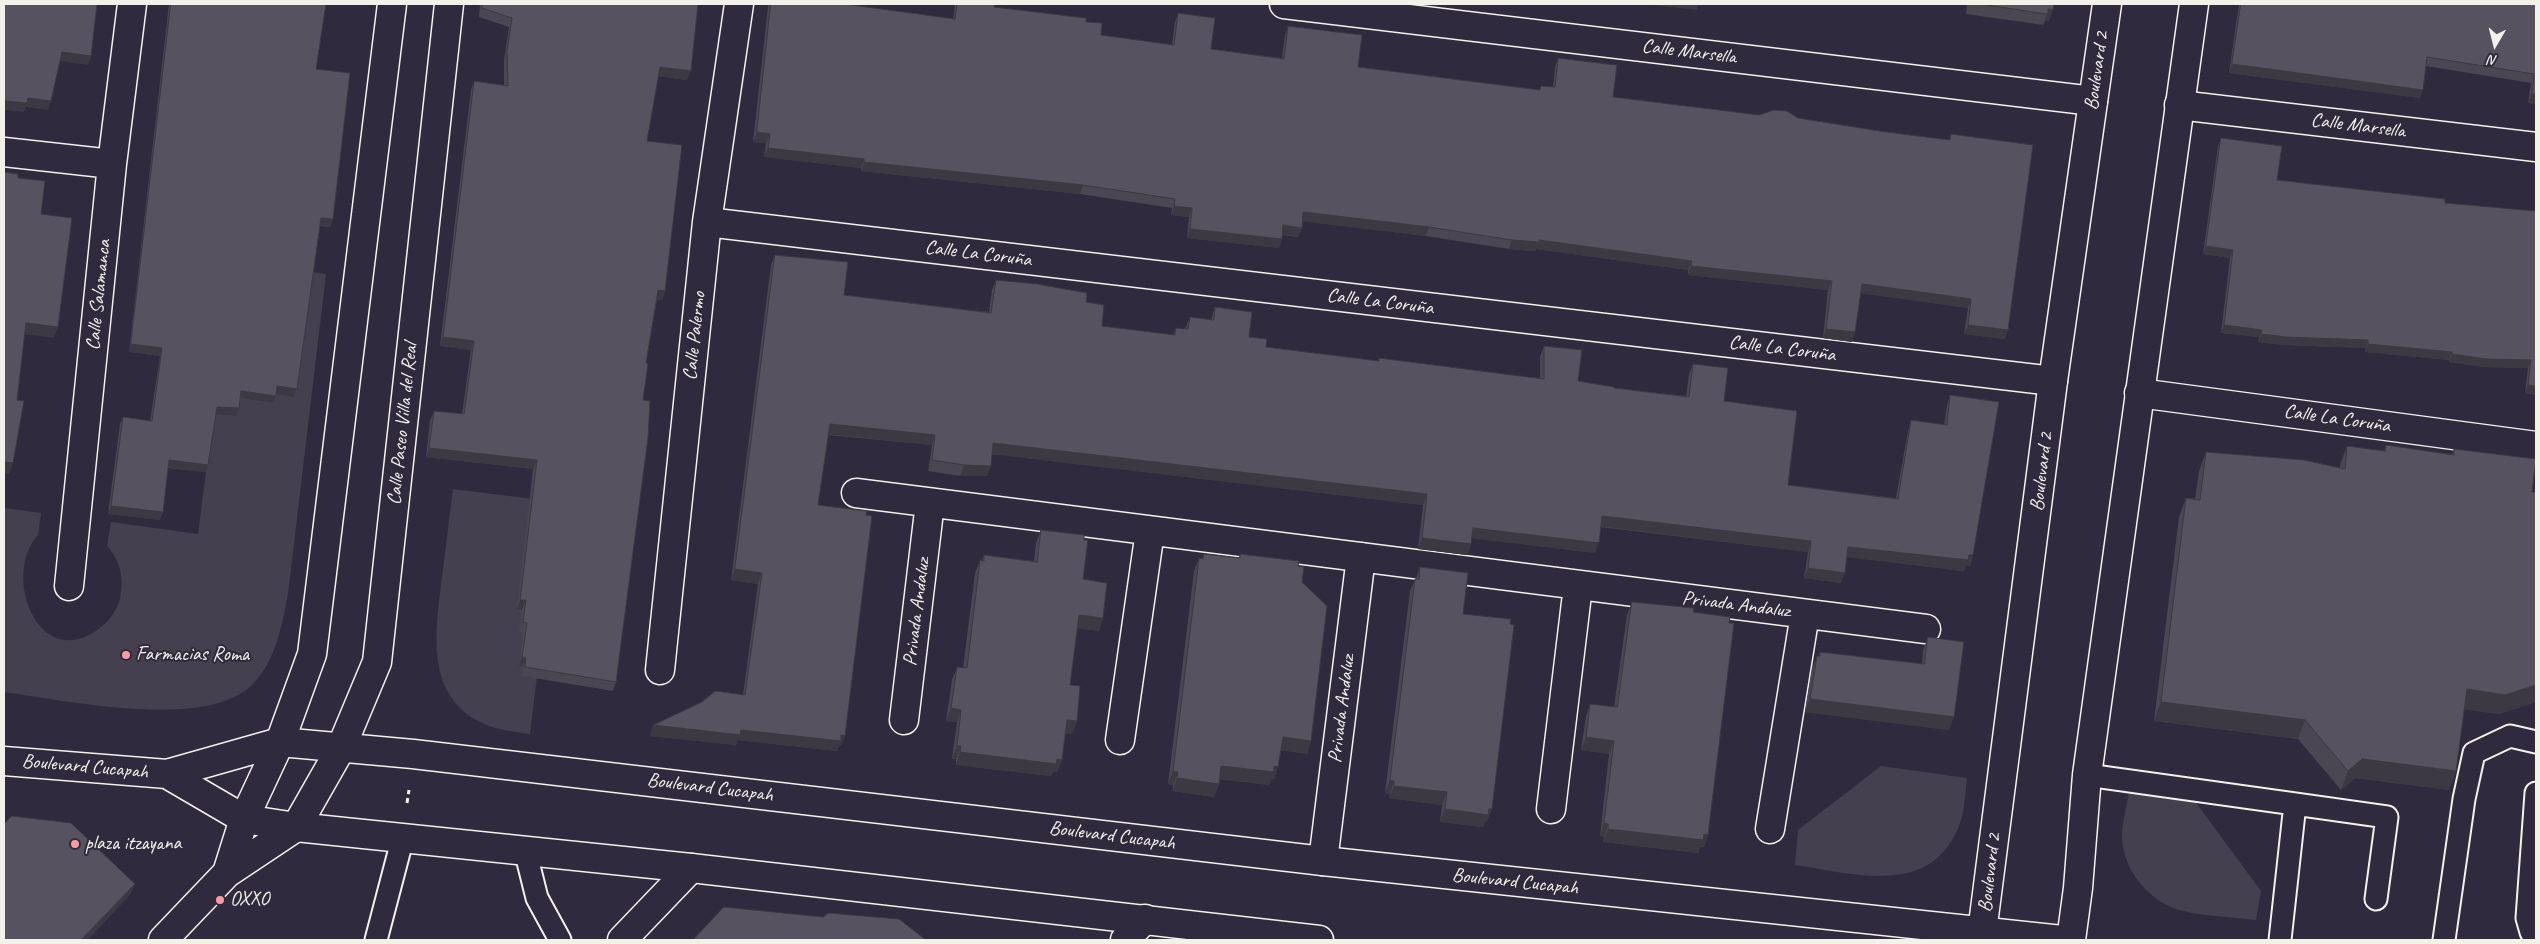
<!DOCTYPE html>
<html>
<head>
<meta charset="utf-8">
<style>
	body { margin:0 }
	#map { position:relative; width:2540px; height:944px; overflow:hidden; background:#2f2a3d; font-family:Caveat,sans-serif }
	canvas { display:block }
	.frame { position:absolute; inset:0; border:5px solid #f4f1e8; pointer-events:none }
	.north { position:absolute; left:2470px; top:20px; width:50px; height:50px; -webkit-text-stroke:4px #2f2a3d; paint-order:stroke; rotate:188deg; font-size:14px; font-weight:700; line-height:20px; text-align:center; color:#f4f1e8 }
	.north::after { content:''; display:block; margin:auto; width:18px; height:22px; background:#f4f1e8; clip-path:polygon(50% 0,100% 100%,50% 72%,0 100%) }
</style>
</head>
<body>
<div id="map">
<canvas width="2540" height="944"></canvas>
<div class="frame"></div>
<div class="north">N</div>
</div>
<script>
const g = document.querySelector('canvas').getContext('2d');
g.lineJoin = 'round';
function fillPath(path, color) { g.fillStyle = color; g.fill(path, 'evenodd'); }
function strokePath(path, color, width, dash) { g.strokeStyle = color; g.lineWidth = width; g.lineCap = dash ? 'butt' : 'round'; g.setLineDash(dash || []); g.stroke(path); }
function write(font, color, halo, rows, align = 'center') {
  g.font = font + ' Caveat,sans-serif'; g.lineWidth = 4; g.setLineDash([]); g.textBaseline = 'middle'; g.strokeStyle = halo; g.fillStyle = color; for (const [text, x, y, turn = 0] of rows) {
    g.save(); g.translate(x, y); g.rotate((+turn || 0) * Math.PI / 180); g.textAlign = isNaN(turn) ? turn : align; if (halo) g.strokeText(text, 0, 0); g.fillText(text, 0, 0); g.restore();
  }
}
fillPath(new Path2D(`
	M233 261 326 274 288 594C282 625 276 661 252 685 205 731 64 700 4 692V508L41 513 38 535C0 577 41 676 101 627 110 620 117 610 120 599 124 579 121 561 107 546L111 522 198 534Z
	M453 489 558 502 530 734C512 731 494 730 478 721 424 692 436 627 442 577 446 547 449 518 453 489Z
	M1881 766 1967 778C1965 792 1965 808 1961 820 1935 899 1856 874 1795 865L1798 830Z
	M2129 791 2194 800 2261 891 2256 920C2233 917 2197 916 2176 909 2147 899 2123 869 2122 837 2122 822 2127 806 2129 791Z`), '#454050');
const service = new Path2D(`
	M2087 775 2295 804
	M2536 793 2527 918 2531 932 2536 935
	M525 850 537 898 560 940
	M376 940 403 837
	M2280 940 2295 804 2387 817 2376 899
	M2444 940 2464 799 2474 753 2510 736 2536 742`);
const minor = new Path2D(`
	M1284 4 2093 101
	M2179 105 2536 147
	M4 152 112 164
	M707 222 2053 381
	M856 493 1926 629
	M69 586 112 164 132 4
	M660 670 707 222 739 4
	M904 720 930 503
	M1120 740 1150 531
	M1551 809 1578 586
	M1770 829 1805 614
	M1323 861 1361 557
	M227 873 244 819
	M163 940 227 873 296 827
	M622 940 691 868
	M1125 940 1145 919`);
const tertiary = new Path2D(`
	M2139 393 2536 446
	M244 819 280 742 312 654 392 4
	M296 827 341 748 377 662 449 4`);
const secondary = new Path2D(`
	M4 761 167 774 280 742 413 754 1323 861 2062 940
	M167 774 244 819 296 827 691 868 1319 940
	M1981 940 2053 381 2107 4
	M2071 940 2078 888 2087 775 2194 4`);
strokePath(service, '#f4f1e8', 25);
strokePath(minor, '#f4f1e8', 31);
strokePath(tertiary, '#f4f1e8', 31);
strokePath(secondary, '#f4f1e8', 31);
strokePath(new Path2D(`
	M407 803 409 790`), '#f4f1e8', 3, [5, 4]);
strokePath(service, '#2f2a3d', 21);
strokePath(minor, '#2f2a3d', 28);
strokePath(tertiary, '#2f2a3d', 28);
strokePath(secondary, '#2f2a3d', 28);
fillPath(new Path2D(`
	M169 4H326L316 69 333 219 330 227 320 226 297 389 294 397 276 394 273 403 240 399 239 408 236 416 216 414 206 472 168 468 160 520 108 514 120 424 123 417 150 421 160 356 129 352Z
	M480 4H698L687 80 658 76 647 141 665 291 662 300H657L646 363 616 682 613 691 522 676 523 667 519 666 523 632 519 631 522 609H517L533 469 426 457 430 421 434 411 462 414 471 350 440 346 471 90 474 81 504 85V60L509 27 479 17Z
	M769 4H845L953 19 955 4H995L994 7 1086 22 1101 35 1172 45 1175 22 1178 13 1211 49 1282 58 1285 35 1288 26 1358 67 1539 90 1541 86 1553 87 1555 67 1558 58 1613 97 1759 115 1798 118 1886 132 1949 140 1951 134 2005 339 1964 334 1968 308 1861 293 1855 332 1852 342 1823 338 1828 290 1688 275V270L1536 249 1535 251 1509 249 1425 236 1302 221V228L1298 237 1282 235V239L1279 248 1187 238 1189 217 1171 215 1172 208 1080 194 861 171V168L764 157 766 143 753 142 768 7Z
	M1967 4H2054L2049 21H2045L2043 25 1966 14Z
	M2239 4H2536V104L2528 103 2531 83 2426 66 2420 98 2229 73Z
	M2221 138 2277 180 2445 203 2536 211V395L2525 393 2528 368 2484 367 2449 362V360L2365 352 2366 348 2283 345 2258 342 2259 337 2221 333 2230 258 2203 254 2218 146Z
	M775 255 844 295 989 312 992 290 996 280 1086 302 1102 326 1173 335 1176 328 1185 329 1190 317 1211 320 1215 307 1249 337 1266 347 1378 361 1379 358 1540 379V357L1544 346 1578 381 1614 388 1686 396 1689 374 1693 364 1724 401 1788 485 1896 498 1908 431 1911 420 1944 425 1947 406 1950 395 1973 555 1970 566 1966 565 1964 571 1847 557 1841 583 1804 578 1808 552 1600 527 1595 553 1472 538 1471 544 1467 555 1418 549 1423 505 992 454 987 476H960L928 471 932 445 828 435 818 505 841 746H839L837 751 738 740 736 745 650 736 653 725 743 695 758 584 731 580 771 265Z
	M2386 445 2452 455 2454 449 2532 492H2536V702L2499 714 2464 709 2456 771 2449 790 2355 778 2341 790 2298 739 2154 721 2179 517 2186 498 2195 499 2199 471 2206 452 2340 468V465L2347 446 2384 451Z
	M1041 530 1084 540 1083 579 1103 618 1099 631 1077 628 1070 685 1077 721 1072 734 1065 733 1062 760 1057 772H1053L1051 776 956 765V759H952L957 722 946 721 952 680 957 667 963 668 975 573 980 560H982L984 555 1034 561 1036 543Z
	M1204 554 1239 558 1240 554 1298 566 1302 582 1311 741 1307 754 1281 750 1274 779H1271L1269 785 1220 779 1219 784 1214 797 1173 791V785L1168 784 1194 571 1199 558H1202Z
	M1420 567 1463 614 1487 822H1485L1483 827 1440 822 1442 805 1389 798 1390 794 1385 793 1410 591 1415 579H1416Z
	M1632 602 1693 612 1708 835 1704 847H1700L1698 853 1603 842 1604 837 1600 836 1609 754 1581 750 1586 716 1590 704 1614 707 1627 615Z
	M1928 637 1949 730 1805 712 1812 669 1817 656H1819L1820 652 1922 664 1923 650Z`), '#4a4752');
fillPath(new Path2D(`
	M1642 4H1699L1697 10Z
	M2048 9 2053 10 2049 21H2045Z
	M62 52 91 56 88 65 59 61Z
	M2232 64 2423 90 2420 98 2229 73Z
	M660 67 691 71 687 80 657 76Z
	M2532 94H2536V104L2528 103Z
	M28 98 51 101 48 110 26 107 24 112 4 110V101Z
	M757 132 770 134 766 143 753 142Z
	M768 148 864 159 861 168 764 157Z
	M864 162 1083 185 1080 194 861 171Z
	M1174 206 1192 208 1189 217 1171 215Z
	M1303 212 1429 227 1425 236 1300 221Z
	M321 218 333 219 330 227 319 225Z
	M1283 225 1302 228 1298 237 1280 234Z
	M1190 229 1282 239 1279 248 1187 238Z
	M1512 240H1539L1692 261 1688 270 1536 249 1535 251 1509 249Z
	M2206 246 2233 250 2230 258 2203 254Z
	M1691 266 1832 281 1828 290 1688 275Z
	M1862 284 1971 299 1968 308 1859 293Z
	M658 290 665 291 662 300 655 299Z
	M26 323 58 327 54 338 22 334Z
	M1968 325 2008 330 2005 339 1964 334Z
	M2224 325 2262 330 2259 337 2221 333Z
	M1826 329 1855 332 1852 342 1823 338Z
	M2261 334 2368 340 2366 348 2283 345 2258 342Z
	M443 337 474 341 471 350 440 346Z
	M131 344 162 348 160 356 129 352Z
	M2368 344 2452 352 2449 360 2365 352Z
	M2452 354 2531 360 2528 368 2484 367 2449 362Z
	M2528 385 2536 386V395L2525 393Z
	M277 386 297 389 294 397 274 394Z
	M241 391 276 396 273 403 239 398Z
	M217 407 239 408 236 416 214 414Z
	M830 424 935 435 932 445 826 434Z
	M993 443 1427 494 1423 505 989 454Z
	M429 448 537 460 533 469 426 457Z
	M169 460 208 465 206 472 167 467Z
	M4 462 13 463 9 474H4Z
	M964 465 991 466 987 476H960Z
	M111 506 163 512 160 520 108 514Z
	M1602 516 1811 541 1808 552 1598 526Z
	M1473 528 1599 543 1595 553 1469 538Z
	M1422 538 1471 544 1467 555 1418 549Z
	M1848 547 1973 555 1970 566 1966 565 1964 571 1844 557Z
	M1808 568 1845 573 1841 583 1804 578Z
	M735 569 762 573 758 584 731 580Z
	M520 600H526L522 609H517Z
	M1079 615 1103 618 1099 631 1074 627Z
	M522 657 526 658 523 667 519 666Z
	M2536 685V702L2499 714 2460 709 2467 689Z
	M1810 699 1954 717 1949 730 1805 712Z
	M2161 702 2305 720 2298 739 2154 721Z
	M951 708 961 710 957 722 946 721Z
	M1067 720 1077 721 1072 734 1062 733Z
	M653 725 741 730 845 736 841 746H839L837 751 738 740 736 745 650 736Z
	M1283 737 1311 741 1307 754 1279 750Z
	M1586 737 1614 741 1609 754 1581 750Z
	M957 746H961L956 759H952Z
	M960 752 1062 760 1057 772H1053L1051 776 956 765Z
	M2362 759 2456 771 2449 790 2355 778 2341 790 2348 771Z
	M1221 766H1274L1278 767 1274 779H1271L1269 785 1217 778Z
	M1173 771 1178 772 1173 785 1168 784Z
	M1177 778 1219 784 1214 797 1173 791Z
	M1390 780 1394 781 1390 794 1385 793Z
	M1394 786 1447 792 1442 805 1389 798Z
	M1445 809H1492L1487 822H1485L1483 827 1440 822Z
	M1604 823 1608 824 1604 837 1600 836Z
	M1608 829 1704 834 1708 835 1704 847H1700L1698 853 1603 842Z
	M135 884 130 895 88 940H81Z`), '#3c3942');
const building = new Path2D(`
	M4 4H97L91 56 62 52 51 101 28 98 27 103 4 101Z
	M171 4H326L316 69 350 73 333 219 321 218 297 389 277 386 276 396 241 391 239 408 217 407 208 465 169 460 163 512 111 506 123 417 152 421 162 348 131 344Z
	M483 4H698L691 71 660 67 647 141 682 145 665 291 658 290 646 363 648 364 643 400 650 401 648 438 616 682 525 667 526 658 522 657 527 623 523 622 526 600H520L537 460 429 448 434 411 464 414 474 341 443 337 474 81 508 86 507 51 512 18 482 8Z
	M771 4H845L955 19 957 4H995L994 7 1086 18V22L1102 23 1101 35 1174 45 1178 13 1215 18 1211 49 1284 59 1288 26 1362 35 1358 67 1540 90 1541 86 1555 87 1558 58 1582 61 1617 65 1613 97 1759 115 1774 110 1787 111 1798 118 1886 132 1950 140 1951 134 2033 145 2008 330 1968 325 1971 299 1862 284 1855 332 1826 329 1832 281 1691 266 1692 261 1539 240V242L1512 240 1429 227 1303 212 1302 228 1283 225 1282 239 1190 229 1192 208 1174 206 1175 199 1083 185 864 162V159L768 148 770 134 757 132Z
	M1981 4H2054L2053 10 2048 9V14Z
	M2241 4H2536V94H2532L2534 74 2427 57 2423 90 2232 64Z
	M2221 138 2282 146 2277 180 2445 199V203L2536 211V386L2528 385 2531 360 2486 359 2452 354V352L2368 344V340L2286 337 2261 334 2262 330 2224 325 2233 250 2206 246Z
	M4 172 18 174V178L45 181 41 214 72 218 58 327 26 323 17 400 24 401 13 463 4 462Z
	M775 255 848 262 844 295 991 313 996 280 1037 284 1087 293 1086 302 1104 305 1102 326 1175 335 1176 328 1188 329 1190 317 1214 320 1215 307 1252 312 1249 337 1267 339 1266 347 1379 361V358L1544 379V346L1582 350 1578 381 1614 387V388L1689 397 1693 364 1728 368 1724 401 1797 411 1788 485 1898 499 1911 420 1947 425 1950 395 1999 402 1973 555H1969L1968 560 1848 547 1845 573 1808 568 1811 541 1602 516 1599 543 1473 528 1471 544 1422 538 1427 494 993 443 991 466 964 465 932 460 935 435 830 424 818 505 867 511 866 515 872 516 845 736 841 735V741L741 730 740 735 653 725 702 702 715 691 745 695 762 573 735 569Z
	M2386 445 2454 455V449L2536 459 2532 492H2536V685L2505 695 2467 689 2456 771 2362 759 2348 771 2305 720 2161 702 2186 498 2200 500 2206 452 2304 460 2345 469 2347 446 2385 451Z
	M1041 530 1084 535V540H1088L1083 579 1107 583 1103 618 1079 615 1070 685 1080 686 1077 721 1067 720 1062 760 1057 759 1056 764 960 752 961 746H957L961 710 951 708 957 667 967 668 980 560 984 561V555L1037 562Z
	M1204 554 1240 558V554L1299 561 1298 566 1304 567 1302 582 1327 606 1311 741 1283 737 1278 767 1274 766V772L1221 766 1219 784 1177 778 1178 772 1173 771 1199 558 1203 559Z
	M1420 567 1468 573 1463 614 1511 619 1510 624 1514 625 1492 809H1489L1488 815 1445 809 1447 792 1394 786V781L1390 780 1415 579H1419Z
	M1632 602 1694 608 1693 612 1730 617 1729 623H1734L1708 835 1704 834 1703 840 1608 829V824L1604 823 1614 741 1586 737 1590 704 1617 707Z
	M1928 637 1964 642 1954 717 1810 699 1817 656H1820V652L1924 664Z
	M12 816 71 823 135 884 81 940H4V824Z
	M724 907 823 917 828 913 899 919 926 940H693Z`);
fillPath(building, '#56525f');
strokePath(building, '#3c3942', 1);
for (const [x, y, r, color] of [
	[126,655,5,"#ff9aa2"],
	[75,844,5,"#ff9aa2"],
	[220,900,5,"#ff9aa2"]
]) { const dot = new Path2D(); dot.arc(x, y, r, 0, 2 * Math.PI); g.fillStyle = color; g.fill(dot); strokePath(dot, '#2f2a3d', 2); }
write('20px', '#f4f1e8', '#2f2a3d', [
	["Calle Marsella",1689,52,7],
	["Boulevard 2",2097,71,-82],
	["Calle Marsella",2358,126,7],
	["Calle La Coruña",978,254,7],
	["Calle Salamanca",99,295,-84],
	["Calle La Coruña",1380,302,7],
	["Calle Palermo",695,336,-84],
	["Calle La Coruña",1782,349,7],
	["Calle La Coruña",2337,419,8],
	["Calle Paseo Villa del Real",403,424,-84],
	["Boulevard 2",2042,472,-83],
	["Privada Andaluz",1736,605,7],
	["Privada Andaluz",917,612,-83],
	["Privada Andaluz",1342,709,-83],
	["Boulevard Cucapah",85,767,5],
	["Boulevard Cucapah",710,788,7],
	["Boulevard Cucapah",1112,836,7],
	["Boulevard 2",1990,873,-83],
	["Boulevard Cucapah",1515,882,6]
]);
write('20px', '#f4f1e8', '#2f2a3d', [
	["Farmacias Roma",136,655],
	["plaza itzayana",85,844],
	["OXXO",230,900]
], 'left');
</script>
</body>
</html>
